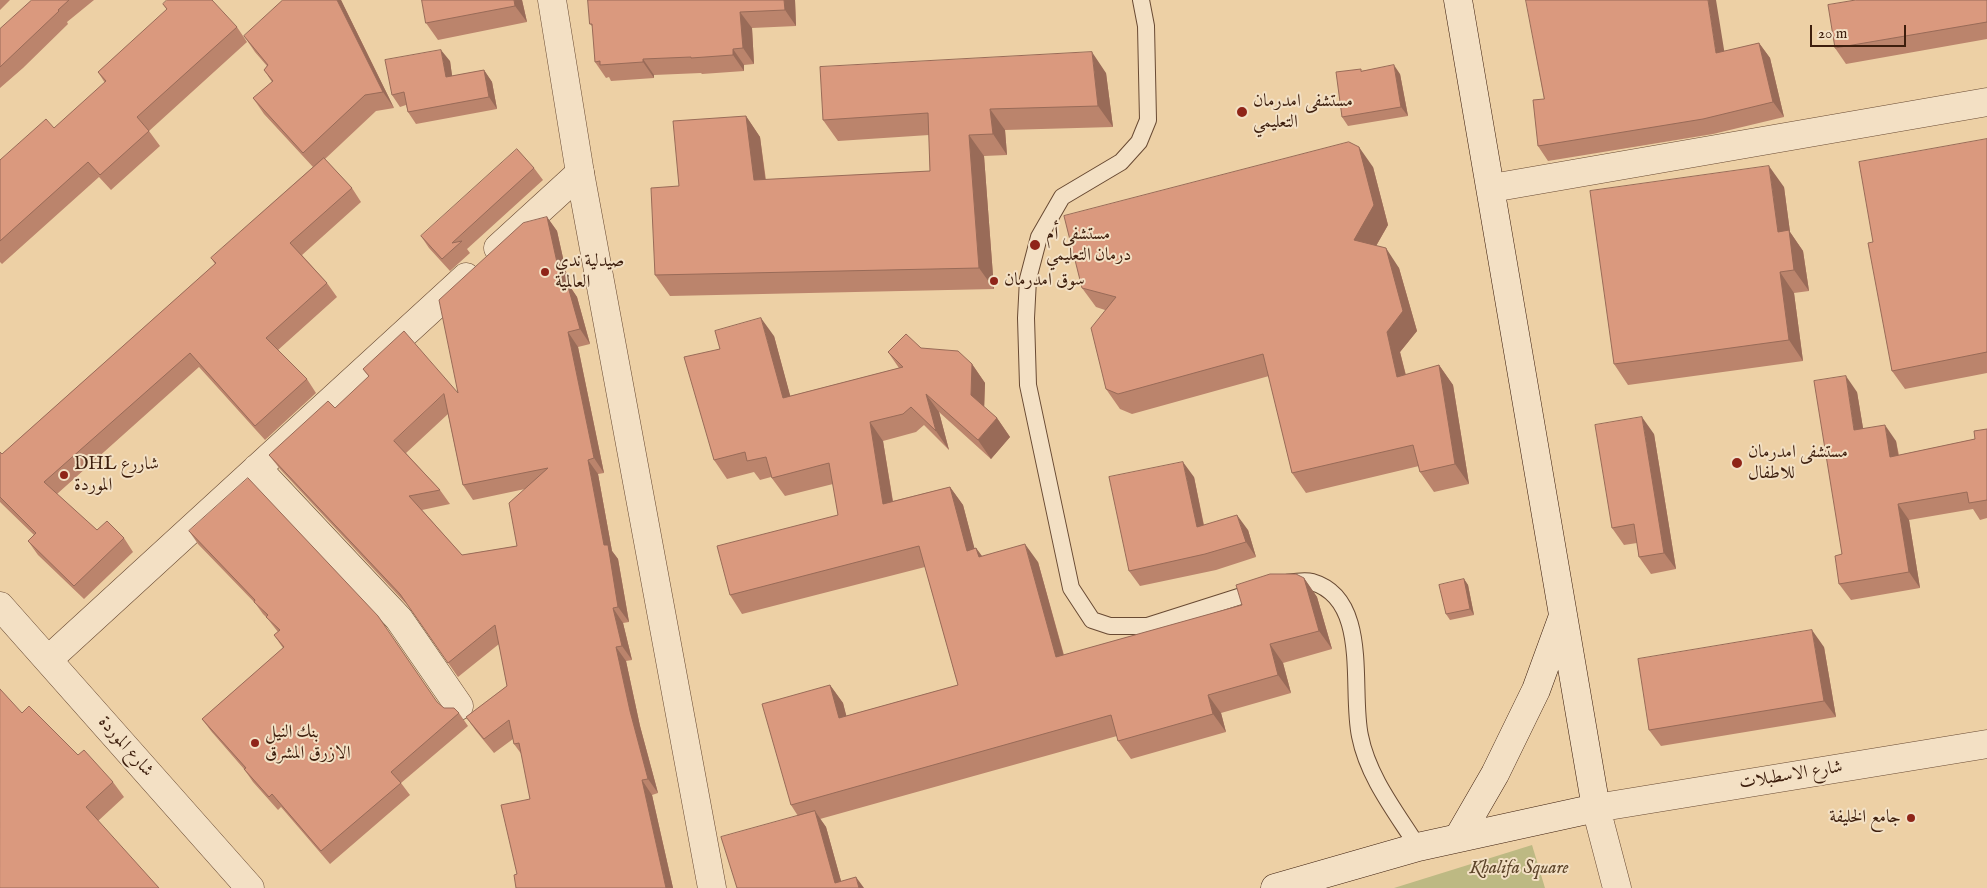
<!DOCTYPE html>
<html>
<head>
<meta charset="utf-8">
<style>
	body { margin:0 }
	#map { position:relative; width:1987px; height:888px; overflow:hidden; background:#edd0a5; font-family:"IM FELL English",serif }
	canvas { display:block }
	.scale { position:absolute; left:1810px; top:25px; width:96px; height:22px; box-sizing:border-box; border:2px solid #3d1e0d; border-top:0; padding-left:6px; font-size:15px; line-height:18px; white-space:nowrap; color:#3d1e0d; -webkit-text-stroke:4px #f3e0c4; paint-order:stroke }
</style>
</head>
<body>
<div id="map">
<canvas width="1987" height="888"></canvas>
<div class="scale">20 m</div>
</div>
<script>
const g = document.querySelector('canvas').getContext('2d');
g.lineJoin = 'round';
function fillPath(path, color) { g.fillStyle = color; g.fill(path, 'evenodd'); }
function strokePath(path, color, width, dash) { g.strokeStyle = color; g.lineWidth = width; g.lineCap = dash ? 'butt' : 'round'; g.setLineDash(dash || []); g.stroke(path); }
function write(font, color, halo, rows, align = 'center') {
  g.font = font + ' "IM FELL English",Amiri,serif'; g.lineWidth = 4; g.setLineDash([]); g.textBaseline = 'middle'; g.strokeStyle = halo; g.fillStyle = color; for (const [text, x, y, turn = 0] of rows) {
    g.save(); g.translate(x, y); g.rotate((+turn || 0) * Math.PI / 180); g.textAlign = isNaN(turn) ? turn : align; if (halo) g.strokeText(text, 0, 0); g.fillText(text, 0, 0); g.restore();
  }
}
fillPath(new Path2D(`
	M1532 845 1545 888H1394Z`), '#bdb983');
const service = new Path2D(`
	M1141 0 1146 26 1148 120 1139 142 1121 162 1062 197 1039 237 1028 279 1026 318 1028 385 1071 588 1092 620 1110 626H1147L1260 590
	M1286 583C1293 582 1305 580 1312 582 1371 599 1350 690 1360 736 1368 777 1396 812 1418 847`);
const minor = new Path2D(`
	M1492 188 1987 102
	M498 248 580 173
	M257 468 399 619 459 706
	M49 659 466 277`);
const tertiary = new Path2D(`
	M552 0 580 173 712 888
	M0 606 250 888
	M1617 888 1596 808 1987 744`);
const secondary = new Path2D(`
	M1458 838 1495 774 1536 690 1563 616
	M1275 888 1418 847 1596 808 1458 0`);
strokePath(service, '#694a33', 18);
strokePath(minor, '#694a33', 29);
strokePath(tertiary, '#694a33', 29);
strokePath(secondary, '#3d1e0d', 29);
strokePath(service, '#f3e0c4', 16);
strokePath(minor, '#f3e0c4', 28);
strokePath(tertiary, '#f3e0c4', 28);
strokePath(secondary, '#f3e0c4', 28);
fillPath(new Path2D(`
	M0 0H10L0 10Z
	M32 0H94L67 22 68 24 23 68 0 88V29Z
	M283 0H341L394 108 376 111 325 159 352 188 361 202 302 255 327 283 337 297 278 350 307 379 316 393 265 440 199 367 57 494 97 530 124 538 133 552 84 599 38 555 28 541 34 535 0 502V452L2 454 215 264 211 258 313 167 264 114 253 98 272 82 264 70 267 66 255 52 244 36Z
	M422 0H522L527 22 438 40 426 23Z
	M588 0H795L796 26 752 28 754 64 744 65V71L702 74 701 73 654 75V78L611 81 609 77 606 78 595 62 593 27 590 24Z
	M1987 0V39L1846 64 1835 48Z
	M163 4 237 27 247 42 149 131 160 146 111 190 99 177 2 264 0 262V160L54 128 105 83 98 72 167 10Z
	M1759 43 1770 58 1784 117 1713 134 1548 161 1538 146 1544 99Z
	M450 61 452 76 484 70 492 82 497 109 416 124 408 112 406 105 400 107 392 95Z
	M1362 71 1400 74 1408 116 1348 126 1342 117Z
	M1106 73 1113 127 1005 130 1007 155 984 156 994 289 670 296 655 275 679 186 746 116 760 137 766 180 930 171 929 135 838 141 823 120Z
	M1987 139V373L1905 389 1892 371 1873 242Z
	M1373 167 1388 225 1376 246 1399 268 1417 331 1400 352 1406 375 1439 365 1453 385 1469 484 1434 492 1420 472 1419 466 1306 493 1292 473 1269 376 1132 414 1120 409 1106 389 1105 310 1096 307 1082 288Z
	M534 168 543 180 467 249 470 253 450 271 429 248 421 236Z
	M1784 187 1790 232 1803 251 1809 291 1794 293 1803 361 1628 385 1614 364Z
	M547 217 557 231 569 285 577 297 590 344 578 347 604 473 598 474 612 551 618 559 629 622 623 623 632 660 626 661 640 726 658 793 652 795 673 888H516L517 874 530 799 522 755 514 744 513 739 494 753 476 731 466 717 507 686 499 644 458 677 410 608 280 469 269 455 335 408 369 377 363 369 458 393ZM448 414 463 485 473 500 525 489 517 546 462 555 422 510 450 504 440 490 406 453Z
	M774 336 790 396 899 368 888 352 921 348 972 364 985 383 984 407 997 418 1010 437 991 459 939 412 949 450 924 425 916 432 883 441 893 501 950 487 963 505 974 548H976L982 556 1038 562 1064 655 1242 605 1304 578 1317 597 1332 649 1283 663 1291 693 1221 713 1226 732 1131 759 1118 741 1117 736 820 819 826 827 841 881 864 888H737L798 816 791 805 830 685 843 703 846 716 958 685 925 567 742 614 730 595 838 515 833 484 785 496 771 477 760 480 754 472 727 479 714 460Z
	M1857 392 1863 428 1896 441 1899 455 1975 439 1987 429V518L1980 520 1973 509 1909 520 1920 588 1851 600 1839 584Z
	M1654 434 1676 569 1651 574 1639 557 1637 543 1624 545 1612 528Z
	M1194 477 1204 525 1248 530 1256 557 1216 570 1140 586 1129 571Z
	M189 531 444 708 459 713 468 726 401 783 410 795 330 864 281 807 278 810 253 782 244 769 211 731 202 719 283 648 274 635 278 632 267 618 263 614 255 603 198 544Z
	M1464 579 1468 585 1474 615 1450 620 1446 614Z
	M1824 647 1836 717 1661 746 1649 730Z
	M22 713 78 755 113 782 124 797 98 821 0 888Z`), '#bb846c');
fillPath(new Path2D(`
	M337 0H341L394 108 383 92Z
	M514 0H522L527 22 515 6Z
	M784 0H795L796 26 785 10Z
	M1708 0H1716L1727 68 1716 53Z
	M740 12 752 28 754 64 743 48Z
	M1759 43 1770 58 1784 117 1773 102Z
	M733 49 744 65V71L733 55Z
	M441 50 450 61 454 89 446 77Z
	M1092 52 1106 73 1113 127 1098 106Z
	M643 59 654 75V78L643 62Z
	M1394 65 1400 74 1408 116 1401 107Z
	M484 70 492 82 497 109 489 97Z
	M990 109 1005 130 1007 155 993 134Z
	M746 116 760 137 768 201 754 180Z
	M969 135 984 156 994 289 979 268Z
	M1359 147 1373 167 1388 225 1368 260 1354 240Z
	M1769 166 1784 187 1790 232 1803 251 1809 291 1794 270 1778 232Z
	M547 217 557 231 569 285 577 297 590 344 580 329 562 285Z
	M1386 248 1399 268 1417 331 1400 352 1411 397 1397 377 1387 332Z
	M1780 272 1794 293 1803 361 1789 340Z
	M761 318 774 336 796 417 783 398Z
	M568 332 578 347 604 473 594 458Z
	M972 364 985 383 984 413 971 395Z
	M1439 365 1453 385 1469 484 1455 464Z
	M1846 376 1857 392 1866 446 1854 430Z
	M926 394 939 412 949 450 936 431Z
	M1642 417 1654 434 1676 569 1664 553Z
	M997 418 1010 437 991 459 978 440Z
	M870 422 883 441 896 522 883 504Z
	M1885 425 1896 441 1901 473 1890 457Z
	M588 460 598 474 612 551 618 559 629 622 618 607 604 545Z
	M1183 462 1194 477 1207 542 1197 527Z
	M950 487 963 505 980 569 967 551Z
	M1898 504 1909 520 1920 588 1909 572Z
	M1237 515 1248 530 1256 557 1246 542Z
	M1025 544 1038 562 1069 675 1056 657Z
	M976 548 989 566 979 557Z
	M1304 578 1317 597 1332 649 1319 631Z
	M1464 579 1468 585 1474 615 1470 609Z
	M613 608 623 623 632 660 622 646Z
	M1812 630 1824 647 1836 717 1824 701Z
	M1270 644 1283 663 1291 693 1278 675Z
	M616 647 626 661 640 726 658 793 648 779 630 711Z
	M830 685 843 703 852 737 839 718Z
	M1208 695 1221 713 1226 732 1213 714Z
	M642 780 652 795 673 888H666Z
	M815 811 826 827 843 888 835 883Z
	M856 877 864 888H859Z`), '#996b58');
const building = new Path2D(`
	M32 0H69L58 10 59 11 0 67V29Z
	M167 0H212L237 27 137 117 149 131 100 175 88 162 0 241V160L46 119 54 128 106 81 98 72 167 9 163 4Z
	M283 0H337L383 92 365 95 303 153 253 98 273 81 264 70 268 65 244 36Z
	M422 0H514L515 6 426 23Z
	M588 0H784L785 10 740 12 743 48 733 49V55L691 58V57L643 59V62L600 65V61L595 62 592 24H590Z
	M1526 0H1708L1716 53 1759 43 1773 102 1703 119 1538 146 1533 100 1544 99Z
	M1856 0H1987V22L1835 48 1828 5Z
	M441 50 446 77 484 70 489 97 408 112 404 92 392 95 385 60Z
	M1092 52 1098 106 990 109 993 134 969 135 979 268 655 275 651 188 679 186 673 121 746 116 754 180 930 171 928 113 823 120 820 67Z
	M1394 65 1401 107 1342 117 1336 72 1361 69V71Z
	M1987 139V352L1892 371 1868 243 1873 242 1859 162Z
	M1349 142 1359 147 1374 205 1354 240 1386 248 1403 311 1387 332 1397 377 1439 365 1455 464 1420 472 1413 445 1292 473 1263 354 1118 394 1106 389 1091 328 1116 297 1082 288 1064 216Z
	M517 149 534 168 452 243 462 241 442 259 421 236Z
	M324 158 352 188 290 243 327 283 266 338 307 379 255 426 190 353 44 482 97 530 107 521 124 538 74 586 28 541 36 533 0 497V452L2 454 216 263 211 258Z
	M1769 166 1778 232 1789 230 1794 270 1780 272 1789 340 1614 364 1590 191Z
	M547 217 562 285 567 283 580 329 568 332 594 458 588 460 604 545H608L618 607 613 608 622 646 616 647 630 711 648 779 642 780 666 888H516L514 875 517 874 501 805 530 799 519 743 514 744 509 720 484 739 466 717 507 686 495 625 448 663 400 594 269 455 328 401 335 408 369 376 363 369 404 331 458 393 439 300 523 223ZM444 394 463 485 548 468 509 503 517 546 462 555 409 496 440 490 394 441Z
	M761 318 783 398 903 367 888 352 906 334 921 348 958 351 972 364 971 395 997 418 978 440 926 394 936 431 911 407 903 414 870 422 883 504 950 487 967 551 976 548 979 557 1025 544 1056 657 1242 605 1236 585 1270 574H1296L1304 578 1319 631 1270 644 1278 675 1208 695 1213 714 1118 741 1111 715 791 805 762 704 830 685 839 718 958 685 919 546 730 595 717 546 838 515 829 463 772 478 766 457 747 461 745 452 714 460 684 357 720 349 715 331Z
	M1846 376 1854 430 1885 425 1890 457 1975 439 1974 431 1987 429V500L1969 503 1967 492 1898 504 1909 572 1839 584 1835 556 1842 554 1814 381Z
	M1642 417 1664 553 1639 557 1634 524 1612 528 1595 425Z
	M1183 462 1197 527 1237 515 1246 542 1205 554 1129 571 1109 477Z
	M248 478 378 616 437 702 444 708H454L459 713 391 772 401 783 321 851 272 794 269 797 244 769 246 768 202 719 284 647 274 635 280 630 266 617 268 615 254 602 255 600 189 531Z
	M1464 579 1470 609 1446 614 1439 585Z
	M1812 630 1824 701 1649 730 1638 659Z
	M0 689 22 713 29 706 78 755 84 750 113 782 86 807 159 888H0Z
	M815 811 835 883 856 877 859 888H737L721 837Z`);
fillPath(building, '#da997e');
strokePath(building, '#996b58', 1);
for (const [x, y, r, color] of [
	[1242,112,6,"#8f2418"],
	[1035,245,6,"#8f2418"],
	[545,272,5,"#8f2418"],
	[994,281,5,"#8f2418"],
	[1737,463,6,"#8f2418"],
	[64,475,5,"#8f2418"],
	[255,743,5,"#8f2418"],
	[1911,818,5,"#8f2418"]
]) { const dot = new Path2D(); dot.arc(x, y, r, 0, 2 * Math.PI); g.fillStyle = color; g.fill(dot); strokePath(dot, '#f3e0c4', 2); }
write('18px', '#3d1e0d', '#f3e0c4', [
	["مستشفى امدرمان",1253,102],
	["التعليمي",1253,123],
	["مستشفى أم",1046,235],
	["درمان التعليمي",1046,256],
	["صيدلية ندي",555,262],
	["العالمية",555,283],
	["سوق امدرمان",1004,281],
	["مستشفى امدرمان",1748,453],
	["للاطفال",1748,474],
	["DHL شاررع",74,465],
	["الموردة",74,486],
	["بنك النيل",265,733],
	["الازرق المشرق",265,754],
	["جامع الخليفة",1901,818,"right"]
], 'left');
write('18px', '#3d1e0d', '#f3e0c4', [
	["شارع الموردة",125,747,49],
	["شارع الاسطبلات",1791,776,-9]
]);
write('italic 18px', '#5d452a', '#f3e0c4', [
	["Khalifa Square",1519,869]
]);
</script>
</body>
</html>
